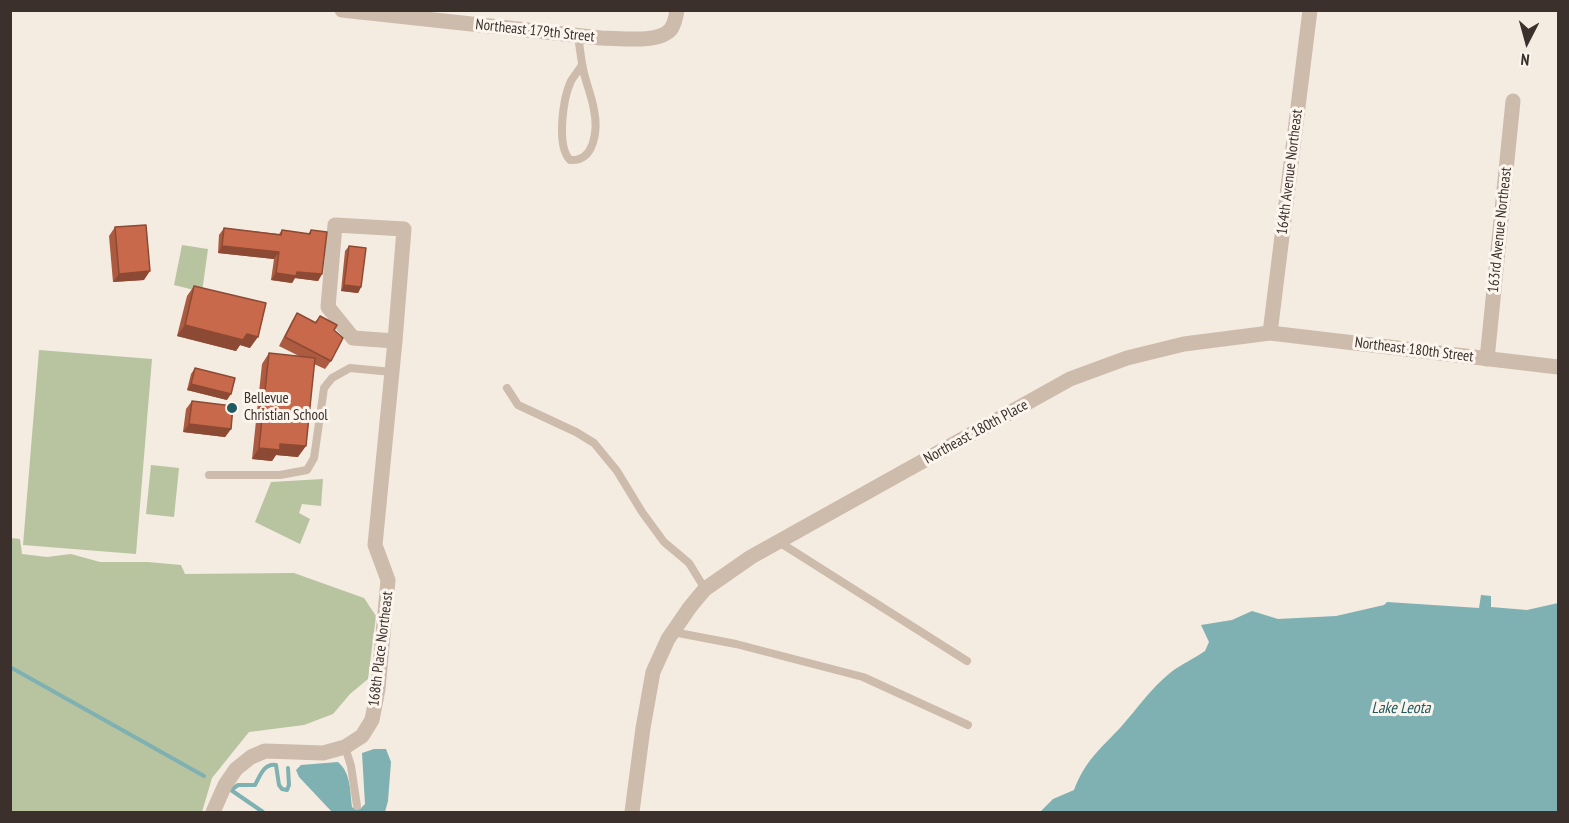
<!DOCTYPE html>
<html>
<head>
<meta charset="utf-8">
<style>
	body { margin:0 }
	#map { position:relative; width:1569px; height:823px; overflow:hidden; background:#f4ebe1; font-family:"PT Sans Narrow",sans-serif }
	canvas { display:block }
	.frame { position:absolute; inset:0; border:12px solid #3b302b; pointer-events:none }
	.north { position:absolute; left:1497px; top:12px; width:60px; height:60px; -webkit-text-stroke:4px #fbf5ee; paint-order:stroke; rotate:186deg; font-size:16px; font-weight:700; line-height:24px; text-align:center; color:#3b302b }
	.north::after { content:''; display:block; margin:auto; width:21px; height:27px; background:#3b302b; clip-path:polygon(50% 0,100% 100%,50% 72%,0 100%) }
</style>
</head>
<body>
<div id="map">
<canvas width="1569" height="823"></canvas>
<div class="frame"></div>
<div class="north">N</div>
</div>
<script>
const g = document.querySelector('canvas').getContext('2d');
g.lineJoin = 'round';
function fillPath(path, color) { g.fillStyle = color; g.fill(path, 'evenodd'); }
function strokePath(path, color, width, dash) { g.strokeStyle = color; g.lineWidth = width; g.lineCap = dash ? 'butt' : 'round'; g.setLineDash(dash || []); g.stroke(path); }
function write(font, color, halo, rows, align = 'center') {
  g.font = font + ' "PT Sans Narrow",sans-serif'; g.lineWidth = 6; g.setLineDash([]); g.textBaseline = 'middle'; g.strokeStyle = halo; g.fillStyle = color; for (const [text, x, y, turn = 0] of rows) {
    g.save(); g.translate(x, y); g.rotate((+turn || 0) * Math.PI / 180); g.textAlign = isNaN(turn) ? turn : align; if (halo) g.strokeText(text, 0, 0); g.fillText(text, 0, 0); g.restore();
  }
}
fillPath(new Path2D(`
	M182 245 208 249 202 292 174 285Z
	M39 350 152 359 136 554 23 545Z
	M151 465 179 468 174 517 146 514Z
	M323 479 321 506 302 504 299 513 310 519 300 544 255 522 271 482Z
	M11 538 20 539 22 554 47 557 71 554 100 562H148L181 565 185 574 294 573 364 598 376 616 368 679 350 694 333 714 304 725 249 732 212 778 202 812H11Z`), '#b8c4a0');
fillPath(new Path2D(`
	M1481 595 1491 596V607L1527 610 1558 603V812H1040L1053 799 1074 790C1085 761 1099 750 1120 728 1137 709 1150 689 1170 673 1181 664 1194 659 1205 651L1209 642 1201 625 1232 620 1252 611 1278 619 1336 616 1384 605 1387 602 1479 608Z
	M374 749H386L391 762 388 801 385 812H332L299 777 296 770 301 765 338 762C351 773 350 791 352 807L356 810 360 809 365 804 362 753Z`), '#7fb0b2');
strokePath(new Path2D(`
	M10 667 204 776
	M263 812 231 790 238 785H255C260 776 264 763 276 765L279 785 282 789 287 790 289 785 288 768`), '#7fb0b2', 4);
strokePath(new Path2D(`
	M578 36C580 48 581 61 584 73 587 86 592 97 594 110 598 129 595 162 570 160 556 146 563 98 571 81 574 76 579 70 582 65
	M507 388 518 405 576 432 594 443 617 471 642 512 664 542 689 563 705 589
	M209 475H280L307 470 314 458 324 388 332 378 350 368 392 372
	M779 542 967 661
	M673 632 736 644 863 677 968 725
	M345 747 351 766 357 806`), '#cdbbac', 8);
strokePath(new Path2D(`
	M342 10 601 38C620 38 659 44 671 29 675 23 676 17 677 10
	M1487 359 1513 101
	M213 812 225 785 236 769 251 757 265 751 323 753 345 747 362 736 372 720 378 689 388 580 375 545 395 341 404 229 335 225 328 307 353 338 395 341`), '#cdbbac', 15);
strokePath(new Path2D(`
	M1270 333 1310 10
	M632 812 643 728 653 672 668 639 690 607 705 589 751 557 1070 379 1127 358 1184 344 1270 333 1558 367`), '#cdbbac', 15);
fillPath(new Path2D(`
	M115 227 144 280 113 282 109 236Z
	M224 228 279 234 282 230 308 234 311 230 322 274 318 281 295 278 292 283 271 280 274 259 218 253 219 235Z
	M349 246 361 287 358 293 341 291 345 251Z
	M194 286 250 348 240 345 236 351 177 336 187 296Z
	M297 313 315 322 320 316 334 330 331 361 325 369 314 364 298 457 276 455 272 461 252 459 262 364 269 353 299 356 279 346 292 321Z
	M195 368 227 400 187 390 191 374Z
	M192 401 231 429 225 437 183 432 186 409Z`), '#ac5a40');
fillPath(new Path2D(`
	M222 246 279 252 274 259 218 253Z
	M150 271 144 280 113 282 119 274Z
	M297 272 322 274 318 281 295 278 292 283 271 280 276 273Z
	M344 285 361 287 358 293 341 291Z
	M185 325 247 334 258 337 250 348 240 345 236 351 177 336Z
	M191 384 231 394 227 400 187 390Z
	M189 424 231 429 225 437 183 432Z
	M280 444 306 446 298 457 276 455 272 461 252 459 259 448Z`), '#8c4a34');
const building = new Path2D(`
	M146 225 150 271 119 274 115 227Z
	M224 228 281 235 282 230 310 234 311 230 327 232 322 274 297 272 296 276 276 273 279 252 222 246Z
	M349 246 366 248 361 287 344 285Z
	M194 286 266 303 258 337 247 334 243 340 185 325Z
	M297 313 316 323 320 316 337 325 334 330 343 338 331 361 285 337Z
	M269 353 315 358 306 446 280 444V450L259 448Z
	M195 368 235 378 231 394 191 384Z
	M192 401 233 406 231 429 189 424Z`);
fillPath(building, '#c8694b');
strokePath(building, '#8c4a34', 1.5);
for (const [x, y, r, color] of [
	[232,408,6,"#1f5a5e"]
]) { const dot = new Path2D(); dot.arc(x, y, r, 0, 2 * Math.PI); g.fillStyle = color; g.fill(dot); strokePath(dot, '#fbf5ee', 2); }
write('15px', '#3b302b', '#fbf5ee', [
	["Northeast 179th Street",535,31,6],
	["164th Avenue Northeast",1290,172,-83],
	["163rd Avenue Northeast",1500,230,-84],
	["Northeast 180th Street",1414,350,7],
	["Northeast 180th Place",976,432,-29],
	["168th Place Northeast",381,649,-83]
]);
write('15px', '#3b302b', '#fbf5ee', [
	["Bellevue",244,399],
	["Christian School",244,416]
], 'left');
write('italic 16px', '#1f5a5e', '#fbf5ee', [
	["Lake Leota",1401,708]
]);
</script>
</body>
</html>
